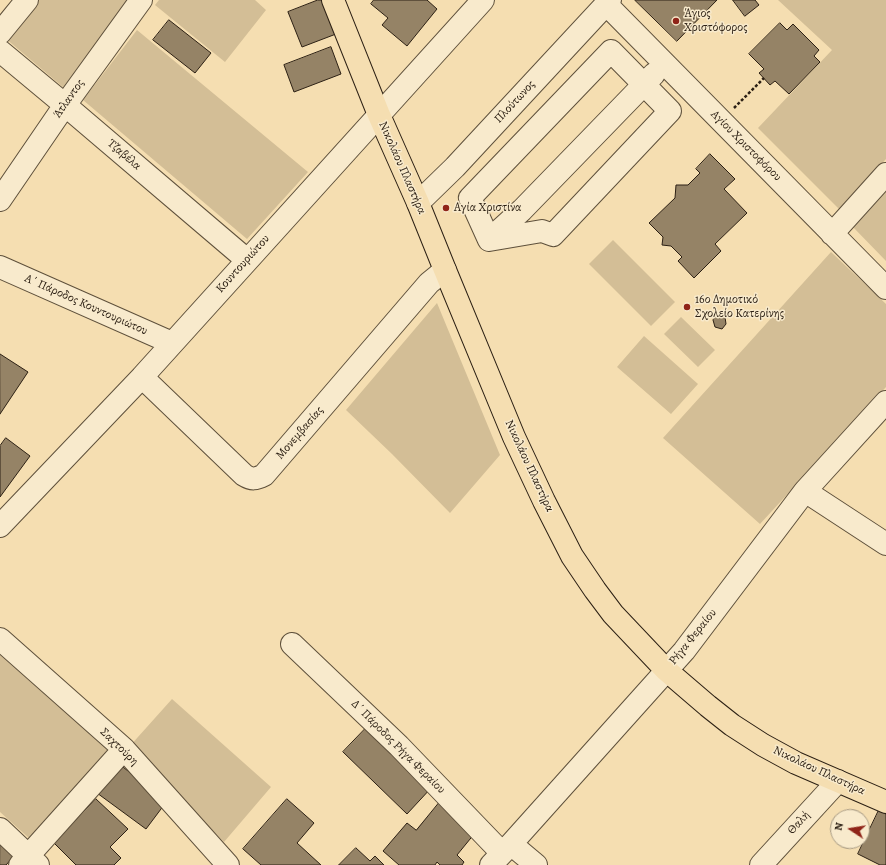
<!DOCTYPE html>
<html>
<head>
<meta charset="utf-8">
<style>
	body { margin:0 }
	#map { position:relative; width:886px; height:865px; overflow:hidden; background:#f5deb1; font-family:Alegreya,serif }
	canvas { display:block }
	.north { position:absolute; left:830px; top:809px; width:40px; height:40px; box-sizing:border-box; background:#f8eacc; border:1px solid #a69982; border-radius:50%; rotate:282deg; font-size:11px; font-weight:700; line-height:16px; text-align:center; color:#2c2014 }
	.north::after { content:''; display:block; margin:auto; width:14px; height:18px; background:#8f2418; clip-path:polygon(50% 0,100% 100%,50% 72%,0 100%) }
</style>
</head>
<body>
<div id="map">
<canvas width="886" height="865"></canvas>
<div class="north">N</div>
</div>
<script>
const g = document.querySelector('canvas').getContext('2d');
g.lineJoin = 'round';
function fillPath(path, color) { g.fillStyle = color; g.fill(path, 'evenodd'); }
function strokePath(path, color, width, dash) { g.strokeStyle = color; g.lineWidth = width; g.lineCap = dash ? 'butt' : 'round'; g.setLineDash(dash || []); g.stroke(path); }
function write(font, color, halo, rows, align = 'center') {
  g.font = font + ' Alegreya,serif'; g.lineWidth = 3; g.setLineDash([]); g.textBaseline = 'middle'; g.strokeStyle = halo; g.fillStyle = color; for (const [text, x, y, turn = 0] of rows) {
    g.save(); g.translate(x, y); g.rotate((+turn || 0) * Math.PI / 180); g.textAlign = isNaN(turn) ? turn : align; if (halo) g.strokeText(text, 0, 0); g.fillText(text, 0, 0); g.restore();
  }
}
fillPath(new Path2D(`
	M37 0H136L70 93 5 38Z
	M159 0H255L266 10 225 62 155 5Z
	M778 0H886V159L840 210 758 128 832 50Z
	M137 30 308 172 247 239 83 100Z
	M886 188V261L852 226Z
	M613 240 675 302 651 326 589 264Z
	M831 252 886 304V387L760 524 663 438Z
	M437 303 500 455 450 513 392 454 346 410Z
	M681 317 715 350 698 367 664 334Z
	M644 336 698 384 671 414 617 367Z
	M0 653 108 749 30 839 0 812Z
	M172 699 271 787 224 842 129 747Z`), '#d3be96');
const building = new Path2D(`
	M318 0H323L336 34 302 47 288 12Z
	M374 0H427L437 9 407 46 382 25 388 18 371 4Z
	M635 0H717L677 41Z
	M733 0H755L759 5 745 16Z
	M169 20 211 53 195 73 153 40Z
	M780 23 787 30 793 24 819 50 814 56 820 62 789 94 775 81 770 85 759 73 764 69 749 54Z
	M331 47 341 74 294 92 284 65Z
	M710 154 735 179 724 189 747 213 715 244 721 251 694 278 678 261 682 257 671 246 662 245 663 237 649 223 675 198 676 185H688L700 173 696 169Z
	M718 316 725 317 726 324 722 329 715 327 713 320Z
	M0 354 28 372 0 414Z
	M6 438 30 456 0 497V446Z
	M368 726 432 787 407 814 343 752Z
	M119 764 167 801 146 829 97 793Z
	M96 799 128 829 110 847 121 858 114 865H76L54 843Z
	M287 799 314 823 297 843 321 865H261L243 849Z
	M439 803 475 833 457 855 464 862 462 865H440L437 862 435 865H399L383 851 407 823 416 830Z
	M879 810 886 814V865H880L858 854Z
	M0 842 15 855 6 865H0Z
	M356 848 370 861 375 856 384 865H339Z`);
fillPath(building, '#958366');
strokePath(building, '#2c2014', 1);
const minor = new Path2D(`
	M606 4 886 288
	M0 33 27 0
	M0 51 65 105 247 260
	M611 51 670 111 553 235 542 231 489 240 470 198Z
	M0 200 65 105 141 0
	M418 203 455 167 610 0
	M832 234 886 174
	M489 240 522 210 654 74
	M0 267 172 343
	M142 377 244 475C252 480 256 479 264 475L429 283 445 270
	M805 491 886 544
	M0 526 142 377 483 0
	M0 639 124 749 228 865
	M292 644 399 746 502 853
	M0 829 38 865
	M511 844 536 865
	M20 865 124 749
	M491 865 511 844 684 651 805 491 886 402
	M761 865 838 781`);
const major = new Path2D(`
	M333 0 379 115 418 203 445 270 514 437 544 501 572 556 595 590 613 614 666 670 708 706 732 725 763 745 796 763 886 802`);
strokePath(minor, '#5e503b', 24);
strokePath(major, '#2c2014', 24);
strokePath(new Path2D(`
	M734 108 764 78`), '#2c2014', 2.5, [3, 2]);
strokePath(minor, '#f8eacc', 22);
strokePath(major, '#f5deb1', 22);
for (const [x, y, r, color] of [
	[676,21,4,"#8f2418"],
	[446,208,4,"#8f2418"],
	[687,307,4,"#8f2418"]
]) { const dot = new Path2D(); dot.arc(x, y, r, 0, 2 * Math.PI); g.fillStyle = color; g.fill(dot); strokePath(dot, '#f8eacc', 1.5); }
write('12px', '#2c2014', '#f8eacc', [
	["Άγιος",684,14],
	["Χριστόφορος",684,28],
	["Αγία Χριστίνα",454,208],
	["16ο Δημοτικό",695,300],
	["Σχολείο Κατερίνης",695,314]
], 'left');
write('12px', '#2c2014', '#f8eacc', [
	["Άτλαντος",69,99,-55],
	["Πλούτωνος",515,102,-47],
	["Αγίου Χριστοφόρου",746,146,45],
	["Τζαβέλα",124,155,41],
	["Νικολάου Πλαστήρα",402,168,66],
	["Κουντουριώτου",243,264,-48],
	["Α΄ Πάροδος Κουντουριώτου",86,305,24],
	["Μονεμβασίας",300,433,-49],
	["Νικολάου Πλαστήρα",529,466,65],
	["Ρήγα Φεραίου",693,637,-51],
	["Σαχτούρη",119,747,44],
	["Δ΄ Πάροδος Ρήγα Φεραίου",398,747,45],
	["Νικολάου Πλαστήρα",819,771,25],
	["Θαλή",799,823,-48]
]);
</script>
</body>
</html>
